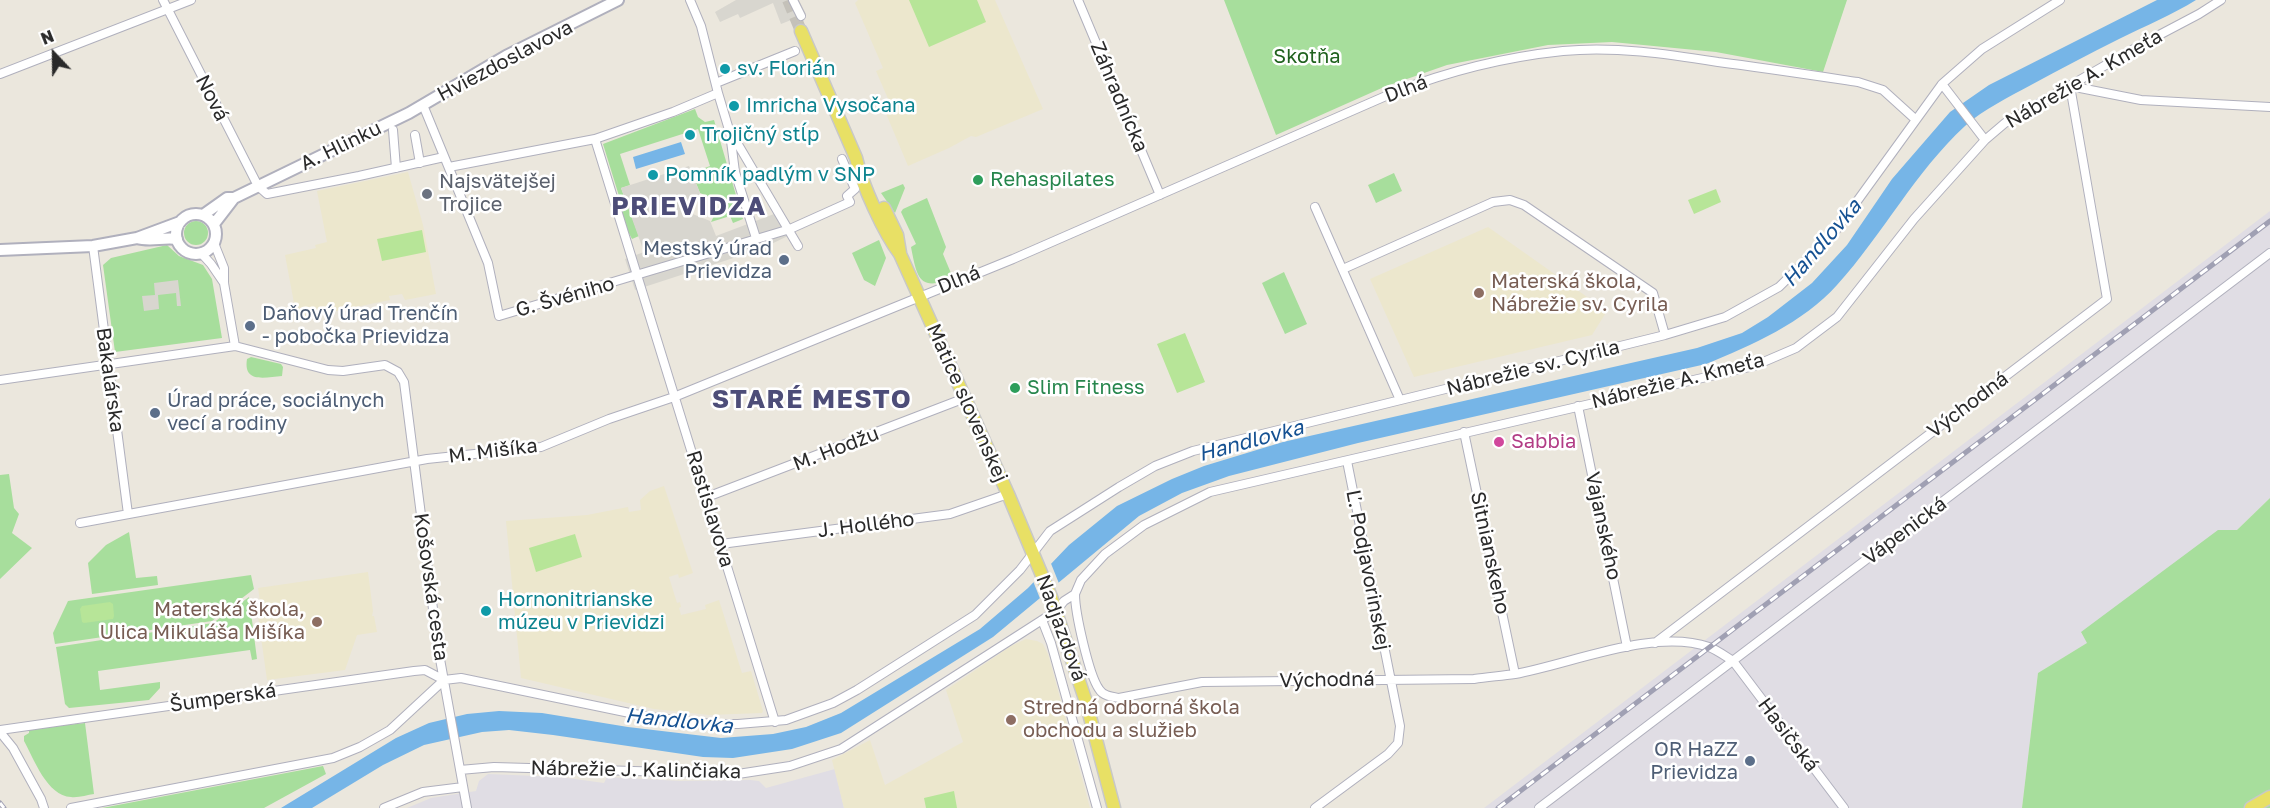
<!DOCTYPE html>
<html>
<head>
<meta charset="utf-8">
<style>
	body { margin:0 }
	#map { position:relative; width:2270px; height:808px; overflow:hidden; background:#ebe7dd; font-family:"Golos Text",sans-serif }
	canvas { display:block }
	.north { position:absolute; left:24px; top:24px; width:60px; height:60px; -webkit-text-stroke:4px #fff; paint-order:stroke; rotate:338deg; font-size:16px; font-weight:700; line-height:24px; text-align:center; color:#2a2a2a }
	.north::after { content:''; display:block; margin:auto; width:21px; height:27px; background:#2a2a2a; clip-path:polygon(50% 0,100% 100%,50% 72%,0 100%) }
</style>
</head>
<body>
<div id="map">
<canvas width="2270" height="808"></canvas>
<div class="north">N</div>
</div>
<script>
const g = document.querySelector('canvas').getContext('2d');
g.lineJoin = 'round';
function fillPath(path, color) { g.fillStyle = color; g.fill(path, 'evenodd'); }
function strokePath(path, color, width, dash) { g.strokeStyle = color; g.lineWidth = width; g.lineCap = dash ? 'butt' : 'round'; g.setLineDash(dash || []); g.stroke(path); }
function write(font, color, halo, rows, align = 'center') {
  g.font = font + ' "Golos Text",sans-serif'; g.lineWidth = 5; g.setLineDash([]); g.textBaseline = 'middle'; g.strokeStyle = halo; g.fillStyle = color; for (const [text, x, y, turn = 0] of rows) {
    g.save(); g.translate(x, y); g.rotate((+turn || 0) * Math.PI / 180); g.textAlign = isNaN(turn) ? turn : align; if (halo) g.strokeText(text, 0, 0); g.fillText(text, 0, 0); g.restore();
  }
}
fillPath(new Path2D(`
	M2270 211V498L2237 530 2081 633 2088 643 2038 673 2022 808H1484Z
	M835 769 844 808H407L431 798 476 791 479 781 488 774 560 777 604 783 607 777 680 781 750 780 759 781 766 788Z`), '#e0dde4');
fillPath(new Path2D(`
	M858 0H995L1043 109 976 137 971 136 949 148 908 166 882 104 889 101 876 71 883 68 855 3Z
	M408 172 423 225 436 294 405 300 402 294 389 296 390 300 297 319 285 255 316 248 315 245 327 242 317 191Z
	M1488 227 1607 311 1592 335 1414 377 1370 279Z
	M664 486 693 573 679 578 678 574 669 577 677 603 680 602 681 607 679 608 681 615 706 609 705 605 719 600 742 673 751 671 763 711 762 713 709 715 654 709 521 678 506 521 587 515 628 507 629 512 641 510 640 500 650 491Z
	M368 572 373 611 372 616H374L377 632 357 635 345 670 267 680 258 616 262 615 258 588Z
	M1026 639 1037 641 1043 644 1048 654 1090 808H844L832 760 870 740 885 785 963 742 946 690 1011 646Z`), '#ece7cd');
fillPath(new Path2D(`
	M1224 0H1847L1823 72 1716 52 1612 42 1548 45 1447 65 1384 87 1276 135Z
	M695 109 698 117 705 122 714 120 743 219 733 223 730 216 711 222 721 202 700 193 692 173 710 166 698 129 620 154 630 185 621 188 639 236 632 239 623 222 619 196 603 144Z
	M1394 173 1402 191 1376 203 1368 185Z
	M903 184 905 188 895 213 881 193Z
	M927 198 946 247 943 254 953 278C919 292 917 278 911 247L916 244 901 212 903 209Z
	M184 233a12 12 0 1 1 24 0a12 12 0 1 1-24 0Z
	M879 240 886 258 875 286 864 280 852 253Z
	M167 245 179 256 203 265 212 279 222 338 115 352 103 265 111 258Z
	M1284 272 1307 324 1285 334 1262 283Z
	M251 357 281 364 283 367 282 376C266 377 243 384 247 359Z
	M9 474 14 508 19 514 12 533 32 548 0 579V475Z
	M2270 498V808H2022L2038 673 2087 643 2081 632 2218 530H2237Z
	M129 532 136 578 157 576 158 585 92 594 88 563 106 545Z
	M251 575 254 589 212 621 55 644 53 633 68 601Z
	M249 597 257 659 252 660 250 650 98 671 100 690 160 682V688L149 700 69 708 65 704 56 647 213 623Z
	M85 723 94 794C87 795 78 798 71 797 47 796 34 759 24 741V736L29 733V729Z
	M323 766 326 774 264 808H102Z`), '#a7de9c');
fillPath(new Path2D(`
	M909 0H977L986 22 929 47Z
	M1716 189 1721 202 1694 214 1688 200Z
	M422 230 426 252 382 261 377 239Z
	M1185 333 1205 382 1177 393 1157 344Z
	M575 534 582 557 536 572 529 548Z
	M110 602 113 604 114 616 113 619 84 623 82 622 80 609 82 606Z
	M954 791 957 808H926L924 798Z`), '#b7e598');
fillPath(new Path2D(`
	M736 0H799L806 14 781 24 773 3 740 18 738 14 720 22 715 12Z
	M689 166 700 193 690 213 710 221 716 236 782 211 794 233 761 249 635 290 625 259 644 252 621 188Z
	M178 280 181 306H177L176 293 158 295 159 309 144 311 142 296 155 295 154 283Z`), '#d8d6cf');
fillPath(new Path2D(`
	M2157 0H2196C2172 15 2145 26 2119 39 2089 54 2060 69 2031 85 2009 97 1984 109 1965 126 1915 172 1883 234 1837 285 1803 323 1752 345 1706 364L1358 443 1229 476 1182 493 1139 516 993 637 841 733 792 749 733 758 703 757 553 735 509 730 482 732 424 745 383 765 312 808H281L396 738 429 723 467 714 499 711 542 713 628 727 721 738 773 734 806 727 841 713 980 629 1028 588 1069 545 1117 506 1172 479 1204 466 1283 442 1697 348 1742 333 1768 317 1812 283 1847 245 1892 179 1950 112 1989 85Z
	M681 142 685 154 636 169 633 157Z`), '#76b5e7');
fillPath(new Path2D(`
	M1050 561 1060 586 1041 601 1033 581H1031Z`), '#ebe7dd');
strokePath(new Path2D(`
	M788 0 801 31`), '#c4c1b9', 12, [12, 6]);
const street = new Path2D(`
	M163 0 258 186 267 194 359 176 444 157
	M690 0 701 26 718 93
	M793 0 801 16
	M1078 0 1160 195
	M0 74 191 0
	M716 83 795 51
	M1942 84 1985 140
	M2070 86 2141 100 2270 107
	M423 105 488 263 499 316 790 229 850 202 847 196 855 189 842 159
	M393 130 396 168
	M415 135 420 163
	M733 136 798 246
	M449 167 595 139
	M1315 207 1400 400
	M756 238 735 172 730 133 718 93 673 112 595 139 775 722
	M214 243 224 268V283L235 346
	M93 246 128 514
	M201 253 211 264 224 283
	M1343 269 1493 202 1510 200 1524 205 1653 293 1665 335
	M0 380 235 346 328 370 343 371 385 365 398 372 404 382 438 648 467 808
	M1578 406 1627 647
	M1464 432 1515 674
	M707 497 965 398
	M80 523 427 459 541 447 609 419 674 397 1013 259 1395 92C1449 71 1505 57 1563 51 1615 46 1667 54 1718 62 1765 68 1811 75 1858 82L1883 90 1915 119
	M721 544 950 514 1008 494
	M1075 594C1075 613 1089 675 1099 689 1103 696 1112 697 1119 698L1202 682 1474 679C1487 677 1501 676 1515 674 1571 664 1653 628 1709 647 1717 650 1725 656 1733 661L1844 808
	M1042 620 1051 643 1097 808
	M1655 643 2107 299 2070 86
	M0 730 414 671 425 670 444 680
	M0 732 13 748 41 799 44 808
	M460 770 494 767 738 774 790 766 841 749 1056 611 1064 601 1075 594 1081 580 1105 554 1144 525 1210 492 1754 366 1796 348 1837 317 1914 219 1985 140 2005 123 2144 43 2199 14 2221 0
	M71 808 333 758 360 747 390 730 444 680 461 678 649 717 712 724H738L786 720 833 703 857 690 975 615 1020 570 1050 531 1119 487 1155 466 1193 451 1665 335 1725 317 1779 287 1834 233 1942 84 1982 49 2060 0
	M384 808 423 792 463 787
	M1315 808 1388 754 1398 743 1400 726 1347 461
	M1539 808 2270 253`);
const secondary = new Path2D(`
	M176 234a20 20 0 1 1 40 0a20 20 0 1 1-40 0Z
	M203 215 227 198H234L409 113 506 56 618 0
	M214 224 234 198
	M137 238C150 242 163 237 177 239
	M0 250 93 246 137 238 180 222`);
const primary = new Path2D(`
	M801 31 856 158C862 185 884 233 900 254L1008 494 1051 597 1086 702 1114 808
	M884 208 897 235 900 253
	M2251 808 2270 797`);
strokePath(street, '#b0b0bd', 10);
strokePath(secondary, '#b0b0bd', 14);
strokePath(primary, '#c8c8c8', 15);
strokePath(street, '#fff', 8);
strokePath(secondary, '#fff', 10);
strokePath(primary, '#e8e065', 12);
const rail = new Path2D(`
	M0 803 4 808
	M1498 808 2270 221`);
strokePath(rail, '#a0a0b3', 5);
strokePath(rail, '#fff', 3, [9]);
for (const [x, y, r, color] of [
	[725,69,6,"#0f9aa8"],
	[734,106,6,"#0f9aa8"],
	[690,135,6,"#0f9aa8"],
	[653,175,6,"#0f9aa8"],
	[978,180,6,"#2e9e5b"],
	[427,194,6,"#6b7280"],
	[784,260,6,"#5c6f8a"],
	[1479,293,6,"#8d6e63"],
	[250,326,6,"#5c6f8a"],
	[1015,388,6,"#2e9e5b"],
	[155,413,6,"#5c6f8a"],
	[1499,442,6,"#d1479c"],
	[486,611,6,"#0f9aa8"],
	[317,622,6,"#8d6e63"],
	[1011,720,6,"#8d6e63"],
	[1750,761,6,"#5c6f8a"]
]) { const dot = new Path2D(); dot.arc(x, y, r, 0, 2 * Math.PI); g.fillStyle = color; g.fill(dot); strokePath(dot, '#fff', 2); }
write('20px', '#20621e', '#fff', [
	["Skotňa",1307,57]
]);
write('20px', '#2a2a2a', '#fff', [
	["Hviezdoslavova",505,61,-28],
	["Nábrežie A. Kmeťa",2084,79,-30],
	["Dlhá",1406,89,-21],
	["Záhradnícka",1119,97,67],
	["Nová",212,98,63],
	["A. Hlinku",341,146,-26],
	["Dlhá",959,280,-22],
	["G. Švéniho",565,297,-16],
	["Nábrežie sv. Cyrila",1533,368,-14],
	["Bakalárska",110,380,82],
	["Nábrežie A. Kmeťa",1678,381,-14],
	["Matice slovenskej",967,403,66],
	["Východná",1968,405,-37],
	["M. Hodžu",836,449,-21],
	["M. Mišíka",493,451,-7],
	["Rastislavova",710,509,73],
	["J. Hollého",866,525,-7],
	["Vajanského",1603,526,78],
	["Vápenická",1905,531,-37],
	["Sitnianskeho",1490,553,78],
	["Ľ. Podjavorinskej",1368,570,79],
	["Košovská cesta",431,587,82],
	["Nadjazdová",1061,628,70],
	["Východná",1327,680,-1],
	["Šumperská",223,698,-8],
	["Hasičská",1788,735,53],
	["Nábrežie J. Kalinčiaka",636,770,1]
]);
write('20px', '#0d838f', '#fff', [
	["sv. Florián",737,69],
	["Imricha Vysočana",746,106],
	["Trojičný stĺp",702,135],
	["Pomník padlým v SNP",665,175],
	["Hornonitrianske",498,600],
	["múzeu v Prievidzi",498,623]
], 'left');
write('20px', '#27864d', '#fff', [
	["Rehaspilates",990,180],
	["Slim Fitness",1027,388]
], 'left');
write('20px', '#5b616d', '#fff', [
	["Najsvätejšej",439,182],
	["Trojice",439,205]
], 'left');
write('20px', '#4e5e75', '#fff', [
	["Mestský úrad",772,249],
	["Prievidza",772,272],
	["Daňový úrad Trenčín",262,314,"left"],
	["- pobočka Prievidza",262,337,"left"],
	["Úrad práce, sociálnych",167,401,"left"],
	["vecí a rodiny",167,424,"left"],
	["OR HaZZ",1738,750],
	["Prievidza",1738,773]
], 'right');
write('20px', '#785e54', '#fff', [
	["Materská škola,",1491,282],
	["Nábrežie sv. Cyrila",1491,305],
	["Materská škola,",305,610,"right"],
	["Ulica Mikuláša Mišíka",305,633,"right"],
	["Stredná odborná škola",1023,708],
	["obchodu a služieb",1023,731]
], 'left');
write('20px', '#b23c85', '#fff', [
	["Sabbia",1511,442]
], 'left');
write('italic 21px', '#155192', '#fff', [
	["Handlovka",1822,243,-49],
	["Handlovka",1251,441,-15],
	["Handlovka",679,721,6]
]);
g.letterSpacing = '1.5px';
write('bold 26px', '#4d4d78', '#fff', [
	["PRIEVIDZA",689,207],
	["STARÉ MESTO",812,400]
]);
g.letterSpacing = '0px';
</script>
</body>
</html>
